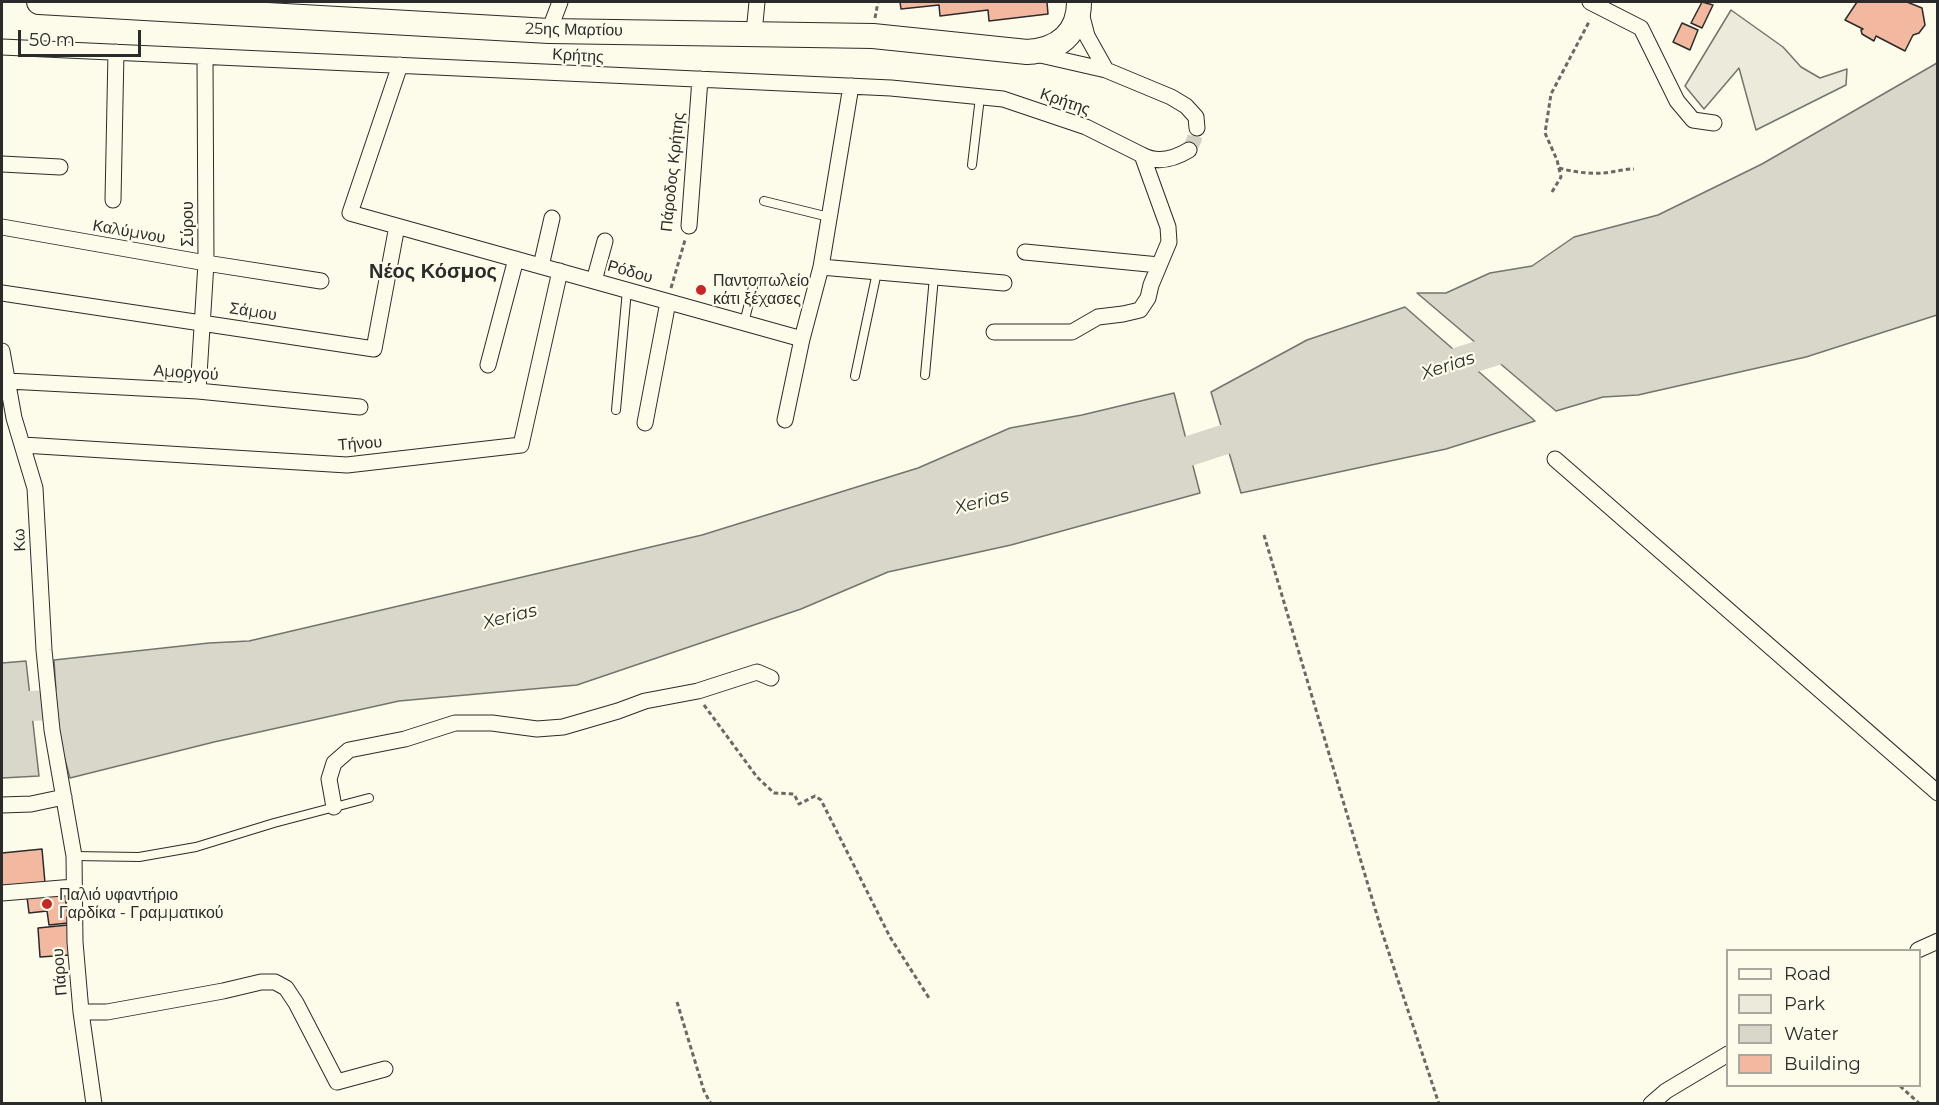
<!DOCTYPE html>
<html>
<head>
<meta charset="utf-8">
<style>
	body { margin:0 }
	#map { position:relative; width:1939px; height:1105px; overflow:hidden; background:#fdfbea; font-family:Montserrat,sans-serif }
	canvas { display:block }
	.frame { position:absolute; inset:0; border:3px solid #2b2b2b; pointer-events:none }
	.legend { position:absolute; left:1726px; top:949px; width:195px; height:138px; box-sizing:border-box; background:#fdfbea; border:2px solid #a9a89e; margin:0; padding:8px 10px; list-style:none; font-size:18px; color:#2b2b2b }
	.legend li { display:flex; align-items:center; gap:12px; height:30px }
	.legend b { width:30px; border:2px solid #a9a89e }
	.scale { position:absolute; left:18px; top:30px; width:123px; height:27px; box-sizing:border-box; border:3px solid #2b2b2b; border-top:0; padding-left:8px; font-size:18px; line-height:21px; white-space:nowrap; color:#2b2b2b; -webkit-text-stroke:4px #fdfbea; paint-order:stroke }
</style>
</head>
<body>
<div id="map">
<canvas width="1939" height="1105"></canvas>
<div class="frame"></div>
<ul class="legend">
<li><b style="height:8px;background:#fdfbea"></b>Road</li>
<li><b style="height:16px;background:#ecebdb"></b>Park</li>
<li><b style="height:16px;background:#d8d7c9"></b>Water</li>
<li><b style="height:16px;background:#f2b8a0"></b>Building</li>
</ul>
<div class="scale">50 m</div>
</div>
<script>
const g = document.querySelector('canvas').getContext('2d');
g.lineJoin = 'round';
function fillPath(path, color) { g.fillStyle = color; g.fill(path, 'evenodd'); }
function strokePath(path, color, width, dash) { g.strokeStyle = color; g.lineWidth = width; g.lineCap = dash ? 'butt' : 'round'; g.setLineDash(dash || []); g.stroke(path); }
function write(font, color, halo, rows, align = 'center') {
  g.font = font + ' Montserrat,sans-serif'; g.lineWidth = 4.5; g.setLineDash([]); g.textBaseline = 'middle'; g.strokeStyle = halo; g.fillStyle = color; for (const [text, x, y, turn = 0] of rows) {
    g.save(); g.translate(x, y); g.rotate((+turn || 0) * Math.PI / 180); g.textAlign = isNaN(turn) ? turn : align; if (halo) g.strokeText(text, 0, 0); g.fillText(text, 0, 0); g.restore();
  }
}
const green = new Path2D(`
	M1731 10 1783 47 1801 67 1820 78 1847 69 1846 85 1756 130 1739 68 1704 109 1685 86Z`);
fillPath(green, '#ecebdb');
strokePath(green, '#74746e', 1.5);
const water = new Path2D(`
	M1937 63V315L1806 357 1638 395 1603 397 1556 411 1417 293H1446L1490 273 1532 266 1574 237 1658 215 1762 164Z
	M1405 307 1535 421 1446 449 1241 493 1211 392 1307 340Z
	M1174 393 1200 493 1011 545 888 572 801 609 577 685 399 701 214 742 70 778 59 738 54 660 209 643 249 641 702 535 918 468 1010 428 1082 415Z
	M26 661 39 776 2 778V663Z`);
fillPath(water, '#d8d7c9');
strokePath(water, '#74746e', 1.5);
strokePath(new Path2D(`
	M1428 372 1525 341
	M1151 461 1189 451 1263 427
	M2 707 82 704`), '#d8d7c9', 30);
const building = new Path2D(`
	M900 2H1047L1048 14 989 21 988 10 940 16 939 5 901 9Z
	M1702 2 1713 5 1702 28 1691 23Z
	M1857 2H1907L1922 8 1925 25 1919 33 1913 35 1905 51 1876 36 1874 41 1862 34 1861 30 1863 29 1845 20Z
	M1682 23 1698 30 1690 50 1673 42Z
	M42 849 45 883 2 887V853Z
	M65 893 68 923 49 925 47 911 29 913 27 897Z
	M68 925 70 955 40 957 38 928Z`);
fillPath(building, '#f2b8a0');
strokePath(building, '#2b2b2b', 1.5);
strokePath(new Path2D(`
	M1189 150 1194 140 1197 128`), '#d3d1c4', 15, [15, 8]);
const service = new Path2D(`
	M972 165 980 97
	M764 201 829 217
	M744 323 754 283
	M925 375 934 277
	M855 376 877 272
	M616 410 627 290
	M74 856 139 857 196 847 274 823 369 798`);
const minor = new Path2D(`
	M1590 2 1641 28 1677 101 1693 120 1714 123
	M1080 9 1087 36 1106 70
	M549 31 560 2
	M754 33 757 2
	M2 47 891 88 1003 99 1086 127 1142 155 1168 227 1169 242 1151 285 1148 298 1140 310 1123 314 1098 317 1072 332H994
	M1036 54 1106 70 1171 97 1186 106 1196 117 1197 128
	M400 65 350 213 802 339
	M1142 155C1158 164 1174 159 1189 150
	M2 164 60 167
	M113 200 116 52
	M689 226 700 79
	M2 227 206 263 321 281
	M1025 252 1159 265
	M541 266 552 218
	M821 267 1004 283
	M594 281 605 241
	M2 293 374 349 397 226
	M2 351 14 418 35 488 44 650 52 730 74 856 75 942 81 1012 94 1104
	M488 365 516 259
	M8 381 198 391 360 407
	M198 391 206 263 205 57
	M785 420 802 339 821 267 851 86
	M645 423 668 302
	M23 445 347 465 521 445 560 271
	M1555 459 1938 793
	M2 805 31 804 64 797
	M334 807 329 779 334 763 349 750 405 739 455 723H492L537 729 563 727 618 711 645 701 698 691 757 672 771 678
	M2 893 74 887
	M1918 950 1938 941
	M81 1012H107L223 991 261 982H275L286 988 296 1003 337 1082 385 1069
	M1651 1104 1666 1091 1728 1054`);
const primary = new Path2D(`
	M39 2 549 31 873 36 1027 52C1058 50 1079 34 1079 2`);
strokePath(service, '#2b2b2b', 10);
strokePath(minor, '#2b2b2b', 17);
strokePath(primary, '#2b2b2b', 26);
strokePath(new Path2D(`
	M875 18 878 2
	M1559 168C1573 172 1589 174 1604 173 1614 172 1623 169 1634 169
	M1552 192 1561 177 1557 160 1545 133 1551 94 1590 20
	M671 288 685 240
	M1264 535 1382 932 1439 1104
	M704 705 757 777 774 793 794 794 799 804 815 796 821 800 890 937 929 998
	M677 1002 704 1091 711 1104
	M1900 1086 1920 1104`), '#6a6964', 3, [4.5, 3]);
strokePath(service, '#fdfbea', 8);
strokePath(minor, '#fdfbea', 15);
strokePath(primary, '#fdfbea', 24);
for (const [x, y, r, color] of [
	[701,290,6,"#c62828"],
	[47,904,6,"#c62828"]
]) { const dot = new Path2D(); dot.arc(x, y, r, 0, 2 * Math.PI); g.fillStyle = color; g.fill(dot); strokePath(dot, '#fdfbea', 2); }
write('16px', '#2b2b2b', '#fdfbea', [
	["25ης Μαρτίου",574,30,1],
	["Κρήτης",578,56,3],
	["Κρήτης",1065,102,19],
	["Πάροδος Κρήτης",673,172,-84],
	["Σύρου",188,224,-90],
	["Καλύμνου",129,232,10],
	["Ρόδου",630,272,16],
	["Σάμου",253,312,9],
	["Αμοργού",186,373,4],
	["Τήνου",360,444,-4],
	["Κω",20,540,-93],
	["Πάρου",60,972,-95]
]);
write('16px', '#2b2b2b', '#fdfbea', [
	["Παντοπωλείο",713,281],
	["κάτι ξέχασες",713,299],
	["Παλιό υφαντήριο",59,895],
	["Γαρδίκα - Γραμματικού",59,913]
], 'left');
write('italic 18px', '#2b2b2b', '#fdfbea', [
	["Xerias",1448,366,-18],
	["Xerias",982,502,-14],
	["Xerias",510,617,-14]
]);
write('bold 20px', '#2b2b2b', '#fdfbea', [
	["Νέος Κόσμος",433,272]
]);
</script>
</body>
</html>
